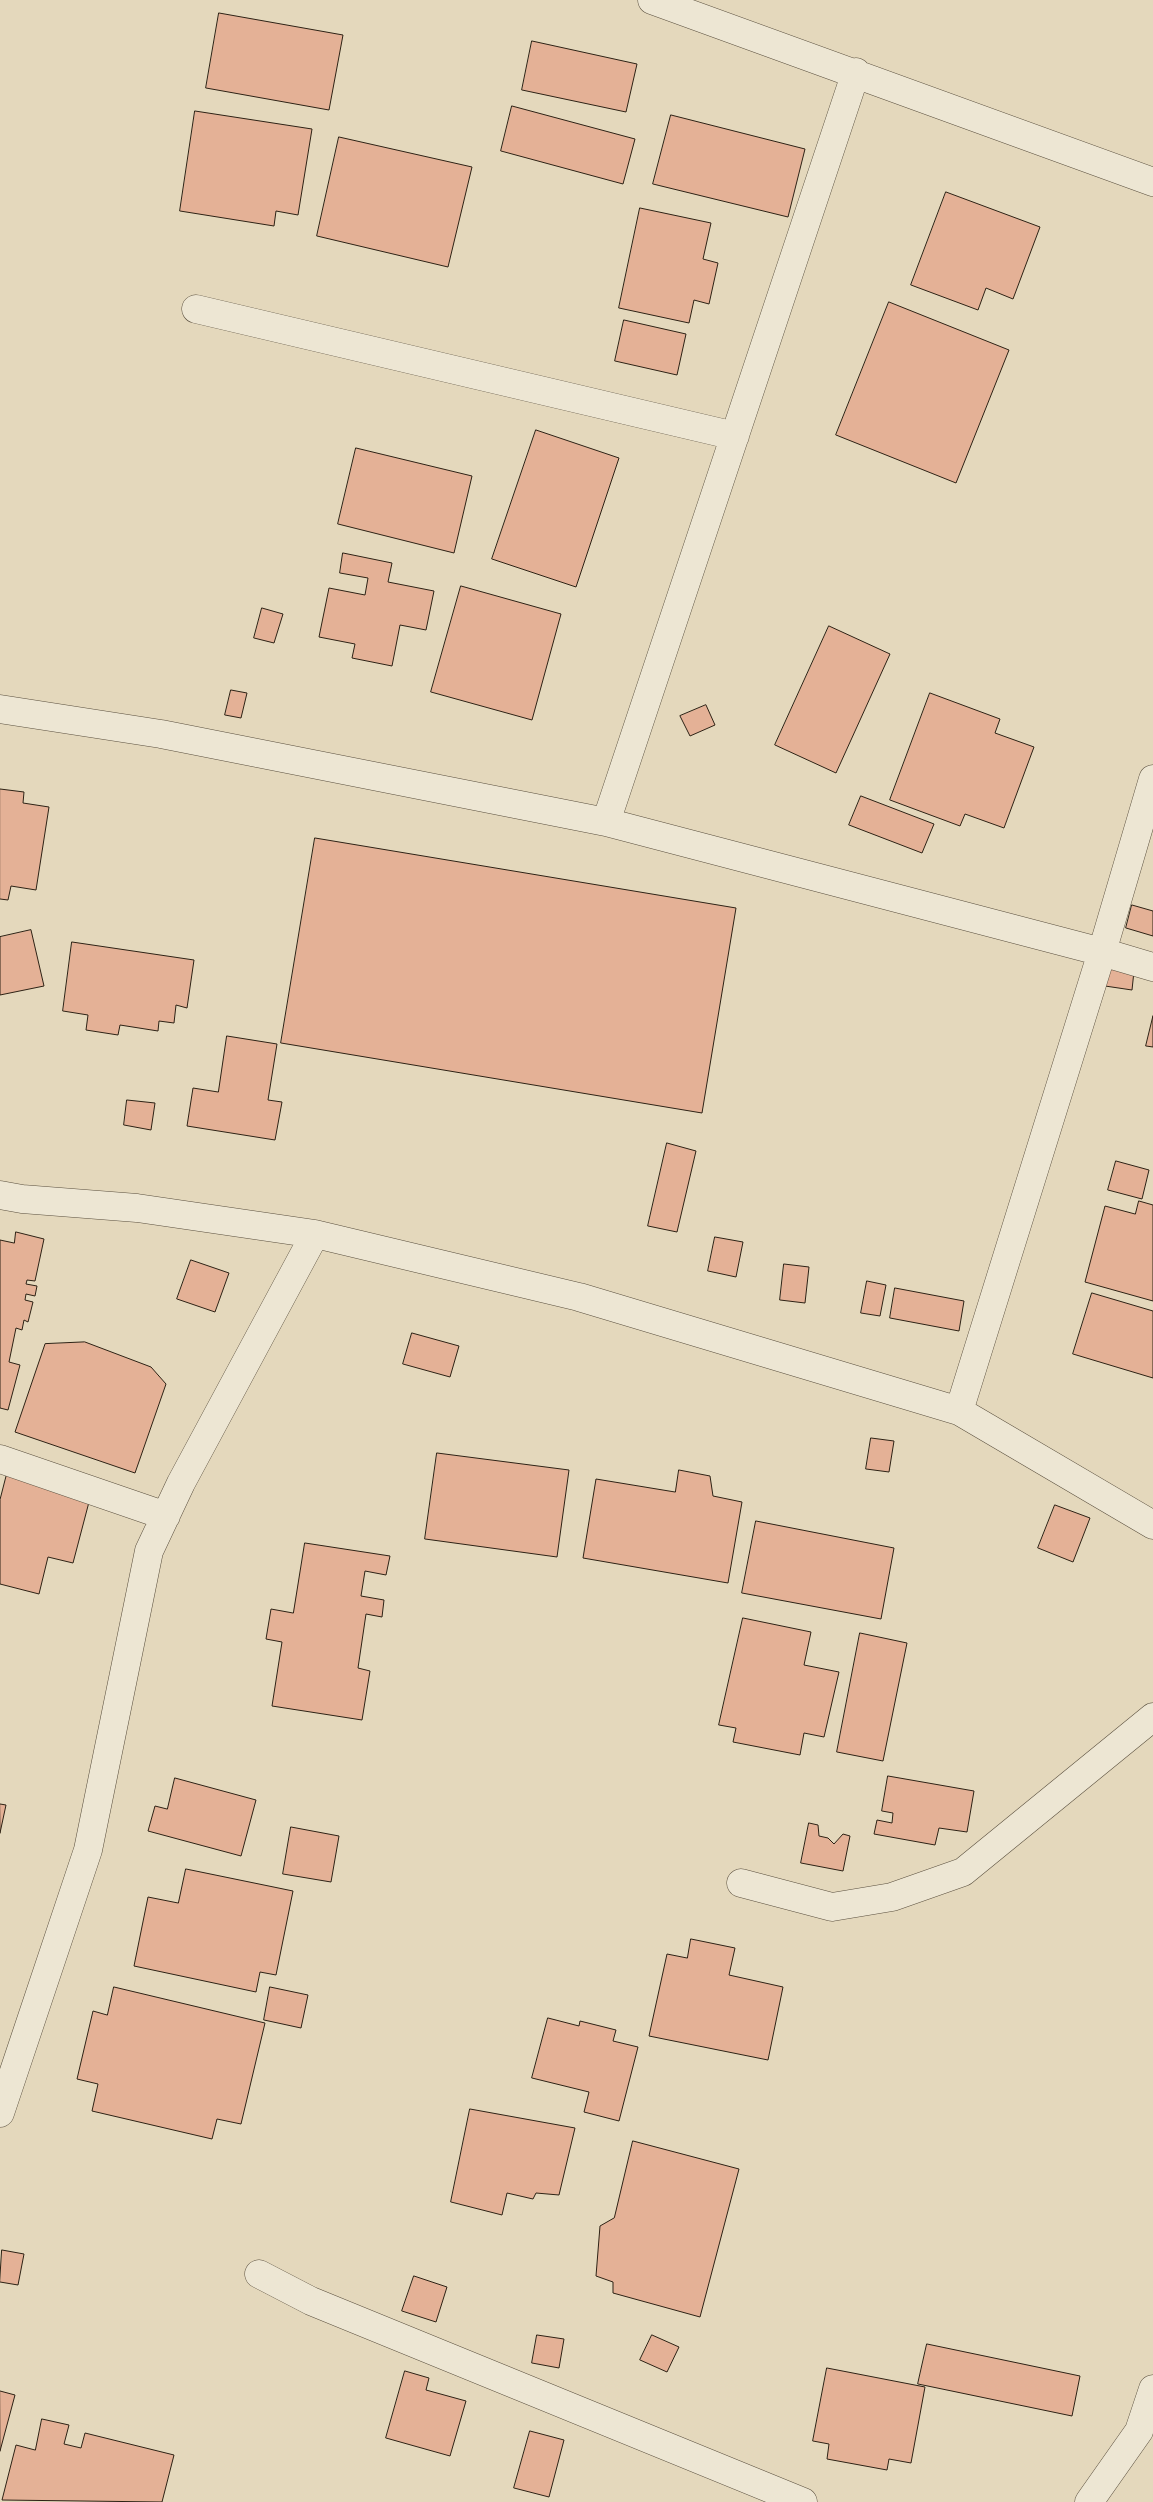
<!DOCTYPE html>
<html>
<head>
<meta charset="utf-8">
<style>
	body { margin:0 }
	canvas { display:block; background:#e4d8bc }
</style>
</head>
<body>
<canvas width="1153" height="2502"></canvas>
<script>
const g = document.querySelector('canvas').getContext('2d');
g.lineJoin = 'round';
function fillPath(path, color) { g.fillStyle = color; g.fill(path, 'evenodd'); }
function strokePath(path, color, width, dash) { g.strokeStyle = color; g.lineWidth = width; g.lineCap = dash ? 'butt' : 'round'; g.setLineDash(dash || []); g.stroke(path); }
const building = new Path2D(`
	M219 13 343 35 329 110 206 88Z
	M532 41 637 64 626 112 522 90Z
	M512 106 635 139 623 184 501 151Z
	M195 111 312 129 298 215 276 211 274 226 180 211Z
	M671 115 805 149 788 217 653 184Z
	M339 137 472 167 448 267 317 236Z
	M946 192 1040 227 1013 299 986 288 978 310 911 285Z
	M640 208 711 223 703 259 718 263 709 304 694 300 689 323 619 308Z
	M889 302 1009 350 956 483 836 435Z
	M624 320 686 334 677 375 615 361Z
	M536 430 619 458 576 587 492 559Z
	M356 448 472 476 454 553 338 524Z
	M343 553 392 563 388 582 434 591 426 630 400 625 392 666 352 658 355 644 319 637 329 588 365 595 368 578 340 573Z
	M461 586 561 614 532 720 431 692Z
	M262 608 283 614 274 643 254 638Z
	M829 626 890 654 836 773 775 745Z
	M231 690 247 693 241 718 225 715Z
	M930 693 1000 719 995 733 1034 747 1004 828 965 814 960 826 890 800Z
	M706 705 715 725 690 736 680 716Z
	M0 789 24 792 23 803 49 807 36 890 11 886 8 900 0 899Z
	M861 796 934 824 922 853 849 825Z
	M315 838 736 908 702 1113 281 1043Z
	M1132 905 1153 911V936L1126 928Z
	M31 930 44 986 0 995V937Z
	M72 942 194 960 187 1008 176 1005 174 1023 159 1021 158 1031 120 1025 118 1035 86 1030 88 1015 63 1011Z
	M1108 967 1134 971 1132 990 1105 986Z
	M1153 1016V1047L1146 1046Z
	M227 1036 277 1044 268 1100 282 1102 275 1140 187 1126 193 1088 218 1092Z
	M127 1100 155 1103 151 1130 124 1125Z
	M667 1143 696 1151 677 1232 648 1226Z
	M1116 1161 1149 1170 1142 1199 1108 1190Z
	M1139 1201 1153 1205V1301L1085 1282 1105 1206 1135 1214Z
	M16 1232 44 1239 35 1281 27 1280 26 1284 37 1286 35 1296 26 1294 25 1300 33 1302 28 1322 24 1320 22 1330 16 1328 9 1362 20 1365 8 1410 0 1408V1240L14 1243Z
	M715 1237 743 1242 736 1277 708 1271Z
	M191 1260 229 1273 215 1312 177 1299Z
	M784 1264 809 1267 805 1303 780 1300Z
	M867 1281 886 1285 880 1316 861 1313Z
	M895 1288 964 1301 959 1331 890 1318Z
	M1092 1293 1153 1311V1378L1073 1354Z
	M412 1333 459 1346 450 1377 403 1364Z
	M85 1342 151 1367 166 1384 135 1473 15 1432 45 1344Z
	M871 1438 894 1441 889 1472 866 1469Z
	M437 1453 569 1470 557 1557 425 1539Z
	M8 1470 89 1502 73 1563 48 1557 39 1594 0 1584V1500Z
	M679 1470 710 1476 713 1496 742 1502 728 1583 583 1558 596 1479 675 1492Z
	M1055 1505 1090 1518 1073 1562 1038 1548Z
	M756 1521 894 1548 881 1619 742 1593Z
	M305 1543 390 1556 386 1575 365 1571 361 1596 384 1600 382 1617 366 1614 358 1668 370 1671 362 1720 272 1706 282 1642 266 1639 271 1609 293 1613Z
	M743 1618 811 1632 804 1665 839 1672 824 1737 804 1733 800 1755 733 1742 736 1728 719 1725Z
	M860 1633 907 1643 883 1761 837 1752Z
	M888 1776 974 1791 967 1832 939 1828 935 1845 874 1834 877 1820 892 1823 893 1813 882 1811Z
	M175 1778 256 1800 241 1856 148 1831 155 1806 167 1809Z
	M0 1804 6 1805 0 1833Z
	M809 1823 818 1825 819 1836 828 1838 834 1844 843 1834 850 1836 843 1871 801 1863Z
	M291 1827 339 1836 331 1882 283 1874Z
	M186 1869 293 1891 276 1975 260 1972 256 1992 134 1966 148 1897 178 1903Z
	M691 1939 735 1948 729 1975 783 1987 768 2060 649 2036 667 1954 687 1958Z
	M114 1987 265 2023 241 2124 217 2119 212 2139 92 2111 98 2084 77 2079 93 2011 107 2015Z
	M270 1987 308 1995 301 2028 264 2020Z
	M548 2018 579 2026 580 2021 616 2030 613 2041 638 2047 619 2121 584 2112 589 2092 532 2078Z
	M470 2109 575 2128 559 2195 536 2193 533 2199 507 2193 502 2215 451 2202Z
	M633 2141 739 2169 700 2317 613 2293V2282L596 2276 600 2226 614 2218Z
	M2 2250 24 2254 18 2285 0 2282Z
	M414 2276 447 2287 436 2322 402 2311Z
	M537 2335 564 2339 559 2368 532 2363Z
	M652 2335 679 2347 667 2372 640 2360Z
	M927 2344 1080 2376 1072 2416 918 2384Z
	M827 2368 925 2387 911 2463 889 2459 887 2470 827 2459 829 2444 813 2441Z
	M405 2371 429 2378 426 2390 466 2401 450 2456 386 2438Z
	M0 2391 15 2395 0 2451Z
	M42 2419 69 2425 64 2444 81 2448 85 2433 174 2455 162 2502 2 2500 16 2445 35 2450Z
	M530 2431 564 2440 549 2497 514 2488Z`);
fillPath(building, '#e4b196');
strokePath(building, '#2d2215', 1);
const minor = new Path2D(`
	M652 0 1153 182
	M196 309 735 436
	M0 709 161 734 606 822 1102 952 1153 967
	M606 822 856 72
	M0 1195 22 1199 137 1208 315 1234 579 1297 959 1411 1153 1525
	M959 1411 1102 952 1153 779
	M0 1459 166 1516
	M741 1883 832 1907 892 1897 963 1872 1153 1717
	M0 2113 88 1850 149 1551 181 1483 315 1234
	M259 2274 311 2301 803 2502
	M1089 2502 1139 2431 1153 2389`);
strokePath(minor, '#5b503f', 29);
strokePath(minor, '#ede6d3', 28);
</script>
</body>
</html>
